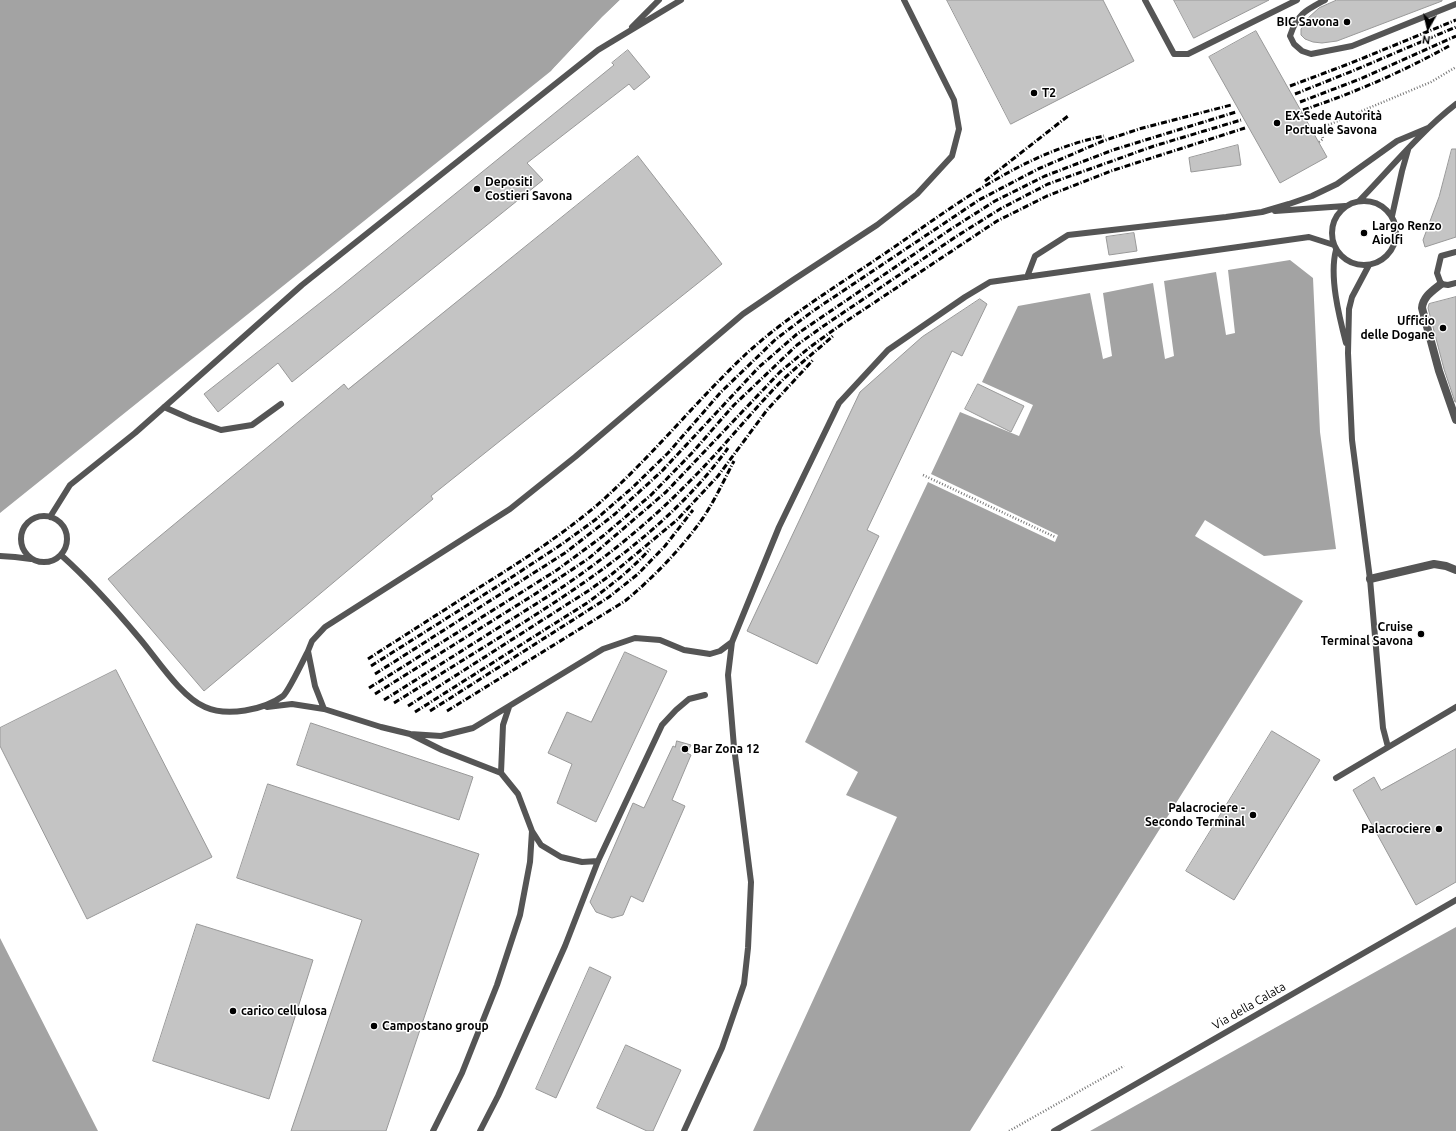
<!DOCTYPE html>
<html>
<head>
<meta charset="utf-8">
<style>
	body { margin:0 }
	#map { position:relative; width:1456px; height:1131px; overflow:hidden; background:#fff; font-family:Ubuntu,sans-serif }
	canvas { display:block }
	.north { position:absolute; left:1408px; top:8px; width:40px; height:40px; -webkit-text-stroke:3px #fff; paint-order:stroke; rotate:188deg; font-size:11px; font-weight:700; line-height:16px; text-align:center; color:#000 }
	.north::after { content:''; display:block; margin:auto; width:14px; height:18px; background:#000; clip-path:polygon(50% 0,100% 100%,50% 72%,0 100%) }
</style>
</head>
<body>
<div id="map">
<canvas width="1456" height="1131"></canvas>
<div class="north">N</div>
</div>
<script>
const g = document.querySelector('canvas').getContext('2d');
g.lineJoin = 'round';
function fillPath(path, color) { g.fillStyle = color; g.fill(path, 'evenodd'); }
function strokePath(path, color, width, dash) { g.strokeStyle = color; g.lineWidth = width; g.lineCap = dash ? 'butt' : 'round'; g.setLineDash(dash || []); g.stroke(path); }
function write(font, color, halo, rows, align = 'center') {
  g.font = font + ' Ubuntu,sans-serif'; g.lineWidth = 3; g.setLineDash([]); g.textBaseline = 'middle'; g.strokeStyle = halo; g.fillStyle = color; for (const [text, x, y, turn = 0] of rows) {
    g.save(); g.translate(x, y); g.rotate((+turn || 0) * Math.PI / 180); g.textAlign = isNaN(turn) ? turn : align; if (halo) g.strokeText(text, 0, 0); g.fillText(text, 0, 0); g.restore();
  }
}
fillPath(new Path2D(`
	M0 0H620L585 35 551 71 0 513Z
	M1290 260 1313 278 1320 432 1336 549 1264 556 1205 520 1195 536 1303 601 970 1131H753L897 817 846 795 858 772 805 742 928 482 1055 542 1058 535 931 474 960 412 1019 436 1033 405 982 382 1018 306 1090 293 1103 359 1112 356 1103 293 1153 283 1165 359 1174 356 1164 281 1216 272 1226 335 1235 333 1228 270Z
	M1456 927V1131H1090Z
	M0 938 98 1131H0Z`), '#a3a3a3');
fillPath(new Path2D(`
	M620 0H622L562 62 551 71 602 17Z`), '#fff');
const building = new Path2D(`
	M947 0H1103L1134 61 1011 124Z
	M1174 0H1269L1194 38Z
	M1337 0H1442V1L1337 41 1322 43 1313 42 1305 39 1301 35V29L1308 18 1319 8Z
	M1256 31 1327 157 1280 183 1209 57Z
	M628 50 650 77 634 90 629 84 527 163 543 180 292 382 278 363 218 412 204 394 339 288 614 65 612 63Z
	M1238 145 1241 165 1191 172 1189 158Z
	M1452 149H1456V237L1425 247 1423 240 1439 197Z
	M638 156 722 264 431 496 433 499 204 691 108 579 344 384 348 389Z
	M1134 233 1137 251 1109 255 1106 237Z
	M1456 297V402H1455L1444 369 1428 308 1429 304Z
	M980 299 987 304 962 356 952 351 867 530 879 536 817 664 747 631 860 392 922 337Z
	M978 384 1024 406 1011 432 965 409Z
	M625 652 667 671 596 822 557 803 572 764 548 753 567 712 591 722Z
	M116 670 212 857 87 919 0 746V728Z
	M311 723 473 777 459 820 297 765Z
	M1272 731 1320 760 1234 900 1186 871Z
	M677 741 691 745 687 753 691 755 672 800 685 806 643 902 631 896 623 915 612 918 596 912 590 902 633 803 644 808 673 746 675 747Z
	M1456 749V882L1416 905 1353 790 1374 777 1381 790Z
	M268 784 479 854 386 1131H291L362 920 237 878Z
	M197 924 313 960 269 1099 153 1061Z
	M590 967 611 977 556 1098 536 1089Z
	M626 1045 681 1070 653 1131H647L597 1108Z`);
fillPath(building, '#c4c4c4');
strokePath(building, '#999', 1);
strokePath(new Path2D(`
	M1319 142 1323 139 1321 128 1431 82 1456 67
	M923 475 1055 537
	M1009 1131 1124 1066`), '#777', 2.5, [1, 2]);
strokePath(new Path2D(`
	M1145 0 1174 54H1188L1297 0
	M1325 0C1306 10 1297 14 1290 36L1294 44 1302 51 1311 54 1352 46 1456 4
	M632 27 659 0
	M1332 233a32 32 0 1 1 64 0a32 32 0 1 1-64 0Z
	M1359 201C1391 168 1420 132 1456 104
	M1275 211 1345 206
	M1392 216 1402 171 1408 150
	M1336 250C1329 276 1339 316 1346 343
	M1456 252 1441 256 1437 273 1441 284 1448 285 1456 283
	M1369 265 1352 297 1349 309 1348 353 1352 440 1370 579 1383 728 1388 747
	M1027 277 1035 256 1068 235 1226 217 1262 212 1289 204 1312 196 1337 184 1397 141 1428 128
	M164 407 191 419 221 430 252 425 281 404
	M21 539a23 23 0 1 1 46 0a23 23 0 1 1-46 0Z
	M50 517 70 485 135 433 302 285 598 50 681 0
	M61 555C90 581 115 609 140 639 157 659 181 697 205 707 227 717 264 710 283 696 288 692 304 659 308 651L315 686 324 709 381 727 410 734
	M0 556 15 557 31 559
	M308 651 312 641 325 627 510 509 575 457 743 314 793 280 877 225 917 194 952 156 959 129 954 100 904 0
	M267 707 292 704 324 709
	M501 773 442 750 410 734 441 736 473 728 603 649 635 638 660 640 684 650 710 654 720 651 732 642
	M1336 778 1456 707
	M532 831 541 845 561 857 582 862 598 861
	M433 1131 462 1073 497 985 520 915 530 862 532 831 518 794 501 773 503 725 509 707
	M480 1131 498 1096 565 946 598 861 662 725 676 710 689 699 705 695
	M684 1131 722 1048 744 984 748 948 751 882 734 747 728 675 732 642 779 527 839 403 888 350 965 297 990 282 1309 237 1334 245
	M1054 1131 1456 900`), '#555', 6);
strokePath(new Path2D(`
	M1441 284C1432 291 1423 297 1422 308L1439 371 1456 420
	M1370 579 1434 564 1446 566 1456 570`), '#555', 8);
strokePath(new Path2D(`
	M1290 86 1351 63 1456 20
	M1295 94 1355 70 1456 27
	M1300 102 1360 79 1456 36
	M1303 110C1354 93 1402 72 1449 46
	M985 181 1068 116
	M368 659C405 635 443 611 480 587 520 562 559 537 596 506 650 459 695 402 747 353 789 315 837 286 884 254 952 208 1020 153 1104 136
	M371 666 512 577 562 544 595 520 632 488 668 453 721 392 776 339 813 311 979 200 1038 169 1103 141 1139 129 1231 105
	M375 674 565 553 615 514 662 471 759 367 797 334 951 229 995 201 1045 176 1113 150 1236 112
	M369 688 557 570 603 536 651 495 691 454 734 405 797 345 822 327 957 236 1000 209 1048 184 1154 146 1241 120
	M375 694 532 596 588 559 666 492 780 372 810 347 842 324 997 221 1047 196 1111 171 1245 128
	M384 700 558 590C606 558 651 521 691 480 719 452 744 421 771 392 790 371 813 354 834 335
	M394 703C431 680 468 657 505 634 587 583 671 527 728 448
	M408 706 588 591 612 574 677 520 718 476 767 410 813 360
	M430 711 609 597 638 574 665 546 693 510
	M447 711 625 601C654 577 681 549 703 518 715 500 724 480 734 461
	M415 712 587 603C610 586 631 570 650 549`), '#000', 3, [6, 2, 1, 2]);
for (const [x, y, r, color] of [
	[1347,22,4,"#000"],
	[1034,93,4,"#000"],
	[1277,123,4,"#000"],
	[477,189,4,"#000"],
	[1364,233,4,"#000"],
	[1443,328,4,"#000"],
	[1421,634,4,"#000"],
	[685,749,4,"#000"],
	[1253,815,4,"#000"],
	[1439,829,4,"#000"],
	[233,1011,4,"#000"],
	[374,1026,4,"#000"]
]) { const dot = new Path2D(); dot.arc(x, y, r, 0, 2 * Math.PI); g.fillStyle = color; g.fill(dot); strokePath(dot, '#fff', 1.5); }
write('bold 12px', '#000', '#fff', [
	["BIC Savona",1339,22,"right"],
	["T2",1042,93],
	["EX-Sede Autorità",1285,116],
	["Portuale Savona",1285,130],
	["Depositi",485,182],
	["Costieri Savona",485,196],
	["Largo Renzo",1372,226],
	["Aiolfi",1372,240],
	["Ufficio",1435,321,"right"],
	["delle Dogane",1435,335,"right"],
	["Cruise",1413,627,"right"],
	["Terminal Savona",1413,641,"right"],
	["Bar Zona 12",693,749],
	["Palacrociere -",1245,808,"right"],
	["Secondo Terminal",1245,822,"right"],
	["Palacrociere",1431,829,"right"],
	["carico cellulosa",241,1011],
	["Campostano group",382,1026]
], 'left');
write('12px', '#000', '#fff', [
	["Via della Calata",1249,1006,-30]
]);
</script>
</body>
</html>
